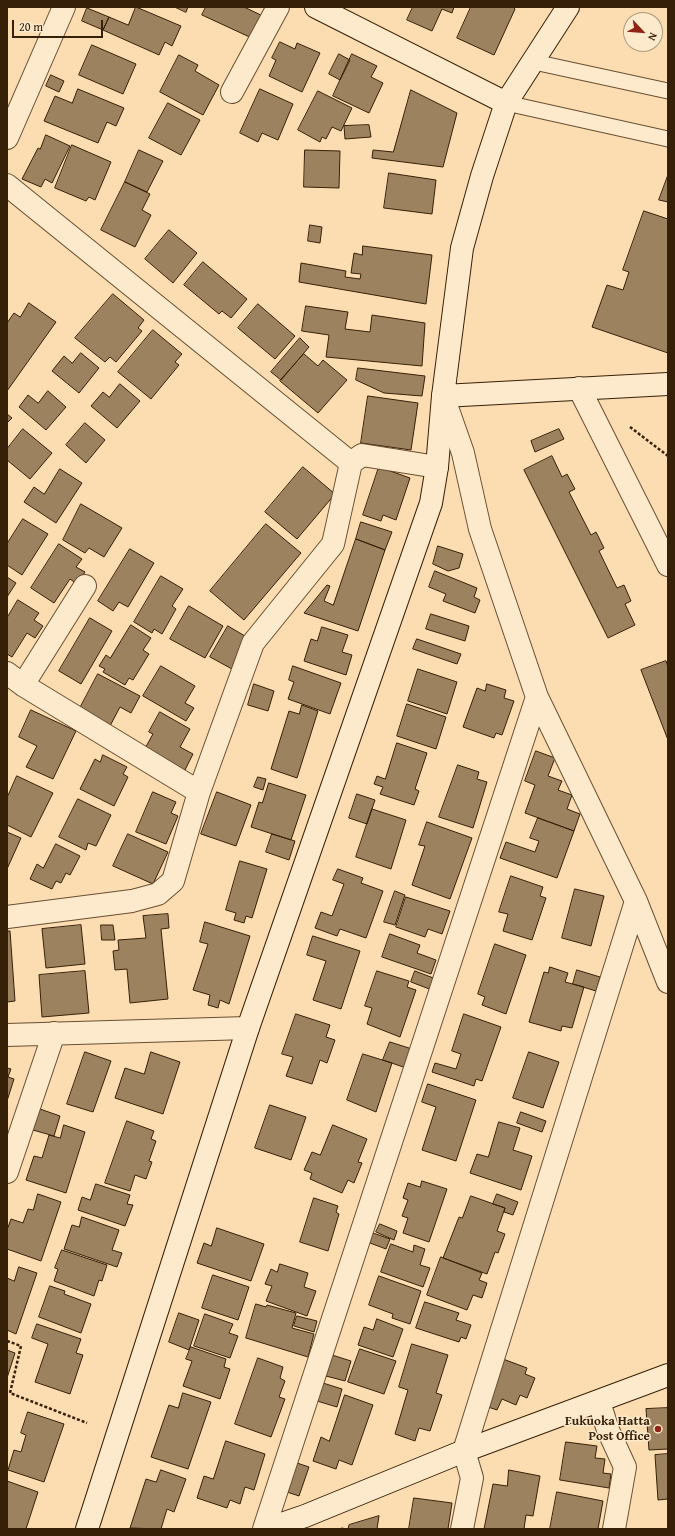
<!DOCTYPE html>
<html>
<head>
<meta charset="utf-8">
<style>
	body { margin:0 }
	#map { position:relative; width:675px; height:1536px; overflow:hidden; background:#fcddb1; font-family:"Gentium Book Plus",serif }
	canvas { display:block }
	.frame { position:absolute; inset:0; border:8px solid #362008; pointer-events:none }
	.north { position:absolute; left:623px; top:12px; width:40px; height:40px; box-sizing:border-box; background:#fde9cc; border:1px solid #ad997e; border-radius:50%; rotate:116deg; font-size:11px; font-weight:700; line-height:16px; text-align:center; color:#362008 }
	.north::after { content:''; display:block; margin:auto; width:14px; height:18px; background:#8f2418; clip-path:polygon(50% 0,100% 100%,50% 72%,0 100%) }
	.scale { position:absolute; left:12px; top:20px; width:91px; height:18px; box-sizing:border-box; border:2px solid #362008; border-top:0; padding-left:5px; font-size:12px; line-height:14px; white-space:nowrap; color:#362008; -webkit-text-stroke:3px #fde9cc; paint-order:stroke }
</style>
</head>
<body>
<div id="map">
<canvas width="675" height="1536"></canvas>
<div class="frame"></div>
<div class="north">N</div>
<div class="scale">20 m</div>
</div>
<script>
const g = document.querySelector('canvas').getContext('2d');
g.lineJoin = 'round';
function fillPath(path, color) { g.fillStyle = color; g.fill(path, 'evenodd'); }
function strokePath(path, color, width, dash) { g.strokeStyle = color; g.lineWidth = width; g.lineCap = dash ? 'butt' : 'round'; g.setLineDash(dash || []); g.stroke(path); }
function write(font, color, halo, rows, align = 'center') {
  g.font = font + ' "Gentium Book Plus",serif'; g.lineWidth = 3; g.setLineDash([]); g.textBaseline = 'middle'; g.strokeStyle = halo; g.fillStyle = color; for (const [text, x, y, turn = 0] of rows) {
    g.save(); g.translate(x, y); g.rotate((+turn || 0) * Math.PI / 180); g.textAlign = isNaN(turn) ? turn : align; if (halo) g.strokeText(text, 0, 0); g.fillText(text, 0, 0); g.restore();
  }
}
const building = new Path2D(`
	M136 7 181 26 172 46 165 42 159 55 103 30 109 17 128 25Z
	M175 7H188L186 12Z
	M206 7H244L267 18 256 40 202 15Z
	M413 7H454L452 13 442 9 432 31 407 20Z
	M471 7H513L515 9 494 55 457 38Z
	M87 8 109 17 103 30 82 21Z
	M280 42 295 49 297 43 320 53 302 92 269 76 276 60 272 58Z
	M92 45 136 64 123 94 79 75Z
	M339 54 350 60 340 80 329 74Z
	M352 54 377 66 371 77 383 83 369 113 333 96Z
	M179 55 198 65 195 71 219 85 203 115 160 92Z
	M51 75 64 81 59 92 46 86Z
	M78 89 124 108 116 126 107 122 98 143 44 121 55 96 72 103Z
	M260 89 293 104 278 140 262 133 258 142 240 133Z
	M411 90 457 113 443 167 372 158 373 150 393 152Z
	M318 91 352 108 341 131 332 127 326 139 322 137 320 142 298 130Z
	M168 103 200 120 181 155 149 138Z
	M369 125 371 137 345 139 344 126Z
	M46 135 70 146 52 183 45 179 41 187 22 179 38 148 40 149Z
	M72 145 111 162 95 200 89 197 86 201 55 188Z
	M139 150 163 161 147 192 125 182Z
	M305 150 340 151 339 188 304 187Z
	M389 173 436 180 432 214 384 208Z
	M668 175V202L659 200Z
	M125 182 150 194 142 210 151 215 135 247 101 230Z
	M644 211 668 219V353L592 327 607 285 623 290 629 272 623 270Z
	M310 225 322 227 320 243 308 241Z
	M169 230 197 253 173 283 145 259Z
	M363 246 432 255 426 304 299 282 301 263 346 271 345 277 360 279 361 274 351 273 354 253 362 255Z
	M203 262 247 299 231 318 222 311 219 314 184 285Z
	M113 294 144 320 138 328 142 331 116 362 110 357 105 362 75 338Z
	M29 303 56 322 7 391V323L14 313 20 317Z
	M258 304 295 336 275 359 238 328Z
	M306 306 348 312 345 329 370 332 372 315 425 323 422 366 326 357 329 335 302 331Z
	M153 330 182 354 175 362 179 365 151 399 118 372Z
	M300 338 309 347 281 380 271 372Z
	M81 353 99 368 79 393 52 371 64 356 72 363Z
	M304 354 318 366 323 360 347 380 318 413 280 381Z
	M358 368 425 376 422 396 384 393 356 380Z
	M120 384 140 401 117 428 91 406 103 392 109 397Z
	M48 391 66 407 46 430 19 407 28 395 38 403Z
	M368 396 418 403 411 450 361 443Z
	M7 414 12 418 7 423Z
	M85 423 105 440 86 463 66 445Z
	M23 429 52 453 30 479 7 460V449Z
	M559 429 564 439 535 452 531 441Z
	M552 456 562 477 567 474 575 489 569 492 591 535 596 532 604 548 599 551 617 588 624 585 631 601 625 604 635 625 608 638 524 470Z
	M303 467 335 494 297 539 265 512Z
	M379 467 410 478 396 520 383 515 381 521 363 515Z
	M60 469 82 483 56 523 24 502 34 487 44 494Z
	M81 504 122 528 104 557 89 548 85 553 63 540Z
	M23 519 48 534 22 575 7 565V544Z
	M361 522 392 532 385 550 356 539Z
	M266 524 301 553 244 620 210 591Z
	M356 539 385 550 358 631 304 613 327 585 330 586 324 601 333 605Z
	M59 544 82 559 76 567 85 572 77 584 70 579 54 603 31 588Z
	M438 546 463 554 459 568 448 571 433 564Z
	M130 549 154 563 128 607 119 602 113 611 98 601Z
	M435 571 477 588 474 597 480 600 475 613 443 601 446 594 429 587Z
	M161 576 183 589 172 606 176 609 162 634 154 629 152 633 134 622Z
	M7 577 16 583 7 597Z
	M18 600 39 613 34 620 43 626 35 638 27 633 12 657 7 654V618Z
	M189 606 223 626 205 658 170 639Z
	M431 614 469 626 465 641 426 629Z
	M90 618 112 631 81 684 59 671Z
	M131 625 151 638 143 650 149 654 133 680 129 678 125 685 103 672 105 669 99 666 106 655 110 658Z
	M228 626 250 639 232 669 210 657Z
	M322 627 348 635 342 652 352 655 346 675 304 661 311 639 317 641Z
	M417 639 461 654 457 664 413 649Z
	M666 661 668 667V740L641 670Z
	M161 666 195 686 185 703 194 708 186 721 143 696Z
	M293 666 341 683 330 714 288 699 294 682 289 680Z
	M418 669 457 682 447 714 408 701Z
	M98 674 140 696 131 713 120 707 110 726 79 710Z
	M254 684 274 691 268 711 248 705Z
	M487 684 506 690 504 698 514 701 502 735 496 733 494 738 463 727 477 688 485 691Z
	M407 704 446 717 436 749 397 736Z
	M302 705 318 711 297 778 271 769 289 711 299 714Z
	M31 710 76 731 53 779 26 767 37 746 19 737Z
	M160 712 190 729 180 747 193 754 183 774 143 752 153 734 149 732Z
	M397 743 427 753 415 789 419 791 414 805 380 794 383 787 374 784 377 776 385 779Z
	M536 751 555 758 548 776 562 781 558 790 572 795 567 809 580 814 574 831 525 813 535 785 525 781Z
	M103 755 127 767 123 774 128 777 114 806 80 789 95 759 100 762Z
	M458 765 479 772 477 779 487 782 473 828 439 817Z
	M17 776 53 793 31 837 7 825V798Z
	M258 777 266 779 263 790 254 787Z
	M269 783 306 795 291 840 251 827 259 802 262 803Z
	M153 792 176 802 171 813 178 816 166 844 136 832Z
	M217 792 251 805 236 846 201 834Z
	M357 794 375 800 367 824 349 818Z
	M78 799 111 815 96 846 88 843 86 850 59 837Z
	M372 809 406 820 391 869 356 857Z
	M538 818 574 831 557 878 500 858 506 842 535 852 539 841 530 838Z
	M427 822 472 838 450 899 412 885 425 846 419 845Z
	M7 832 21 838 7 869Z
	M128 834 168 852 153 884 113 866Z
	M272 834 295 841 289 860 266 852Z
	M56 844 80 856 70 875 66 873 61 883 56 881 52 889 30 879 37 864 43 868Z
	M240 861 267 869 252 918 246 916 244 923 234 920 236 913 226 910Z
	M338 869 363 878 361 883 383 891 366 938 340 929 337 936 315 928 321 912 332 916 344 884 333 880Z
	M511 876 543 887 540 896 546 898 532 940 503 931 508 914 499 912Z
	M575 889 604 896 591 946 562 938Z
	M395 891 405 895 395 925 384 922Z
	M406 897 450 911 442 934 428 929 425 937 396 927Z
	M168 914 169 928 161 929 168 999 130 1003 127 969 115 970 113 951 119 950 118 940 146 938 143 916Z
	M205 922 250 936 229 1004 220 1000 218 1008 208 1005 210 995 193 990 208 944 200 942Z
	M81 925 85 964 46 968 42 929Z
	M101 925H113L115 940H102Z
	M7 931H10L15 1001 7 1002V1011Z
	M390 934 420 945 417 953 436 960 431 974 382 957Z
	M313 936 360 951 341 1009 313 1000 326 961 307 955Z
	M495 944 526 955 506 1014 482 1005 485 997 478 994Z
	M550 967 568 973 565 982 584 987 572 1028 562 1026 561 1031 529 1022 544 972 548 973Z
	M577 970 600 977 596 991 573 984Z
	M85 971 89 1013 42 1017 39 975Z
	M377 971 409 981 407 987 416 990 400 1037 367 1024 372 1008 365 1006Z
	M415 971 436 979 432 990 411 982Z
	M296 1014 330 1025 326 1037 335 1040 327 1063 320 1060 312 1084 286 1076 293 1057 282 1054Z
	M464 1014 501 1027 482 1081 476 1079 474 1086 432 1072 435 1063 456 1069 461 1054 452 1051Z
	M390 1042 412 1049 406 1068 383 1060Z
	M85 1052 111 1061 93 1112 67 1104Z
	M151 1052 180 1062 163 1114 115 1098 125 1068 144 1074Z
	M529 1052 559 1062 543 1108 513 1098Z
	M363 1054 392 1063 376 1112 347 1100Z
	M7 1068 11 1069 8 1077 14 1079 7 1101Z
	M428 1084 476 1100 456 1161 422 1150 436 1107 422 1102Z
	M270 1105 306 1117 291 1160 255 1148Z
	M40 1109 60 1116 54 1136 33 1130Z
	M521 1112 546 1121 542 1132 517 1123Z
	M127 1121 154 1131 151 1139 156 1141 149 1161 152 1162 146 1179 135 1175 130 1191 105 1183Z
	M499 1122 520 1128 513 1150 532 1156 521 1190 470 1173 477 1154 488 1157Z
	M64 1125 85 1132 66 1193 26 1180 34 1156 42 1158 49 1135 60 1138Z
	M333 1125 367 1139 358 1162 362 1163 354 1183 348 1180 342 1193 310 1179 312 1173 304 1170 312 1152 320 1155Z
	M422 1181 447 1189 429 1242 403 1233 408 1218 402 1216 408 1200 403 1198 408 1183 420 1187Z
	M96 1184 130 1195 127 1204 133 1205 125 1226 78 1210 82 1197 90 1200Z
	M38 1194 61 1202 41 1261 7 1249V1230L11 1219 23 1223 28 1209 33 1210Z
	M497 1194 518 1202 513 1215 504 1212 505 1208 493 1204Z
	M471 1196 505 1208 497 1231 505 1234 498 1253 495 1252 487 1274 443 1258 459 1217 462 1218Z
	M314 1198 338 1206 336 1212 339 1214 328 1251 300 1242Z
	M82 1217 119 1230 112 1250 122 1253 117 1267 64 1249 72 1225 79 1227Z
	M380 1224 397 1231 394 1240 376 1232Z
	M217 1228 264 1244 251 1281 197 1263 204 1243 211 1246Z
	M373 1233 390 1239 386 1249 370 1243Z
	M391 1244 413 1252 414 1245 425 1249 420 1265 430 1268 423 1287 381 1272Z
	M62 1250 107 1265 102 1281 99 1280 94 1296 54 1281 58 1269 55 1268Z
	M441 1257 482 1273 479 1280 487 1283 482 1298 473 1295 467 1310 427 1295Z
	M280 1264 308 1273 304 1287 316 1291 307 1316 266 1301 272 1286 265 1284 271 1269 277 1272Z
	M19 1267 37 1273 16 1334 7 1330V1278L14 1281Z
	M213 1275 249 1287 238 1320 202 1308Z
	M379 1276 421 1291 410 1324 392 1318 393 1314 369 1305Z
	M50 1286 65 1291 64 1294 91 1304 81 1333 39 1317Z
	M425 1302 459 1313 456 1320 471 1325 466 1339 461 1337 459 1342 416 1328Z
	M256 1304 266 1307 267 1305 296 1313 292 1328 314 1334 308 1357 246 1338Z
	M179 1313 199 1320 189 1350 169 1342Z
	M205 1314 233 1324 229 1333 238 1336 230 1358 194 1346Z
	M297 1316 317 1321 314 1332 294 1326Z
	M377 1319 403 1329 393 1357 358 1345 364 1327 373 1330Z
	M37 1324 81 1339 76 1353 83 1355 70 1394 35 1382 48 1344 32 1338Z
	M412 1344 448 1355 436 1393 442 1395 430 1431 419 1428 415 1441 395 1434 408 1390 399 1387Z
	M191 1347 226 1359 224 1367 230 1369 220 1399 183 1386 192 1361 186 1359Z
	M360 1349 396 1361 384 1394 348 1382Z
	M7 1350 15 1353 7 1378Z
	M332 1355 351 1361 345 1381 326 1376Z
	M258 1358 283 1367 280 1378 285 1381 279 1397 285 1399 271 1437 235 1424Z
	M503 1359 527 1368 525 1374 535 1378 527 1398 520 1395 516 1405 502 1399 497 1410 485 1406Z
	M323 1383 342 1389 337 1407 317 1401Z
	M183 1393 211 1402 188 1469 151 1457 169 1405 178 1408Z
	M345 1395 373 1405 352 1465 339 1460 336 1469 313 1461 321 1437 329 1441Z
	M668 1408V1449L649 1450 646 1409Z
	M28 1412 64 1424 44 1482 8 1470 14 1450 21 1452 26 1435 21 1433Z
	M226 1441 265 1454 254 1490 245 1487 240 1504 230 1500 227 1508 197 1498 204 1476 213 1479Z
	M566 1442 597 1446 595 1458 605 1459 603 1473 611 1474 609 1488 560 1480Z
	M668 1454V1499L658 1500 655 1455Z
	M294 1462 309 1467 299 1496 284 1491Z
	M161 1470 186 1479 174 1512 167 1509 161 1529 130 1528 146 1479 156 1482Z
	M509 1470 540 1476 533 1516 526 1515 524 1529H484L493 1484 507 1486Z
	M7 1481 38 1492 26 1529H7Z
	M557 1492 603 1501 598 1529H550Z
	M414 1498 452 1503 448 1529H409Z
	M379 1516 377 1529H340L341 1528 348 1529 349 1525Z`);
fillPath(building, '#9d8260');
strokePath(building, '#362008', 1);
const lane = new Path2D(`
	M534 62 668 91
	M506 103 668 139`);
const street = new Path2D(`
	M232 92 278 7
	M7 138 64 7
	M7 185 351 463
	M579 388 668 565
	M443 396 463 453 480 529 537 697 636 901 668 982
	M7 673 23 685 199 792
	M23 685 85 586
	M7 917 132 901 158 894 173 881 199 792 253 643 333 544 351 463 362 455 437 467
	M7 1035 248 1028
	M7 1172 54 1033
	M599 1402 608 1430 625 1467 614 1529
	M264 1529 537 697
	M462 1529 472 1478 464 1451 636 901`);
const secondary = new Path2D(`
	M316 7 506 103
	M443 396 668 384
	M87 1529 248 1028 431 503 437 467 443 396 462 248 482 176 506 103 568 7
	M267 1529 305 1516 464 1451 668 1375`);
strokePath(lane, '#684f32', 17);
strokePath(street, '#684f32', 24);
strokePath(secondary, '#362008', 24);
strokePath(new Path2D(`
	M630 427 668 456
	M7 1341 21 1346 10 1393 87 1423`), '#362008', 2.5, [3, 2]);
strokePath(lane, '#fde9cc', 15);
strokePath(street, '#fde9cc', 22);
strokePath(secondary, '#fde9cc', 22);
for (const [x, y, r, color] of [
	[658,1429,4,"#8f2418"]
]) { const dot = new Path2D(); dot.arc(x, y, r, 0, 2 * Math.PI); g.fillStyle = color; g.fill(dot); strokePath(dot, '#fde9cc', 1.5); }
write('bold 13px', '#362008', '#fde9cc', [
	["Fukuoka Hatta",650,1422],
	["Post Office",650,1437]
], 'right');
</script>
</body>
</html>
